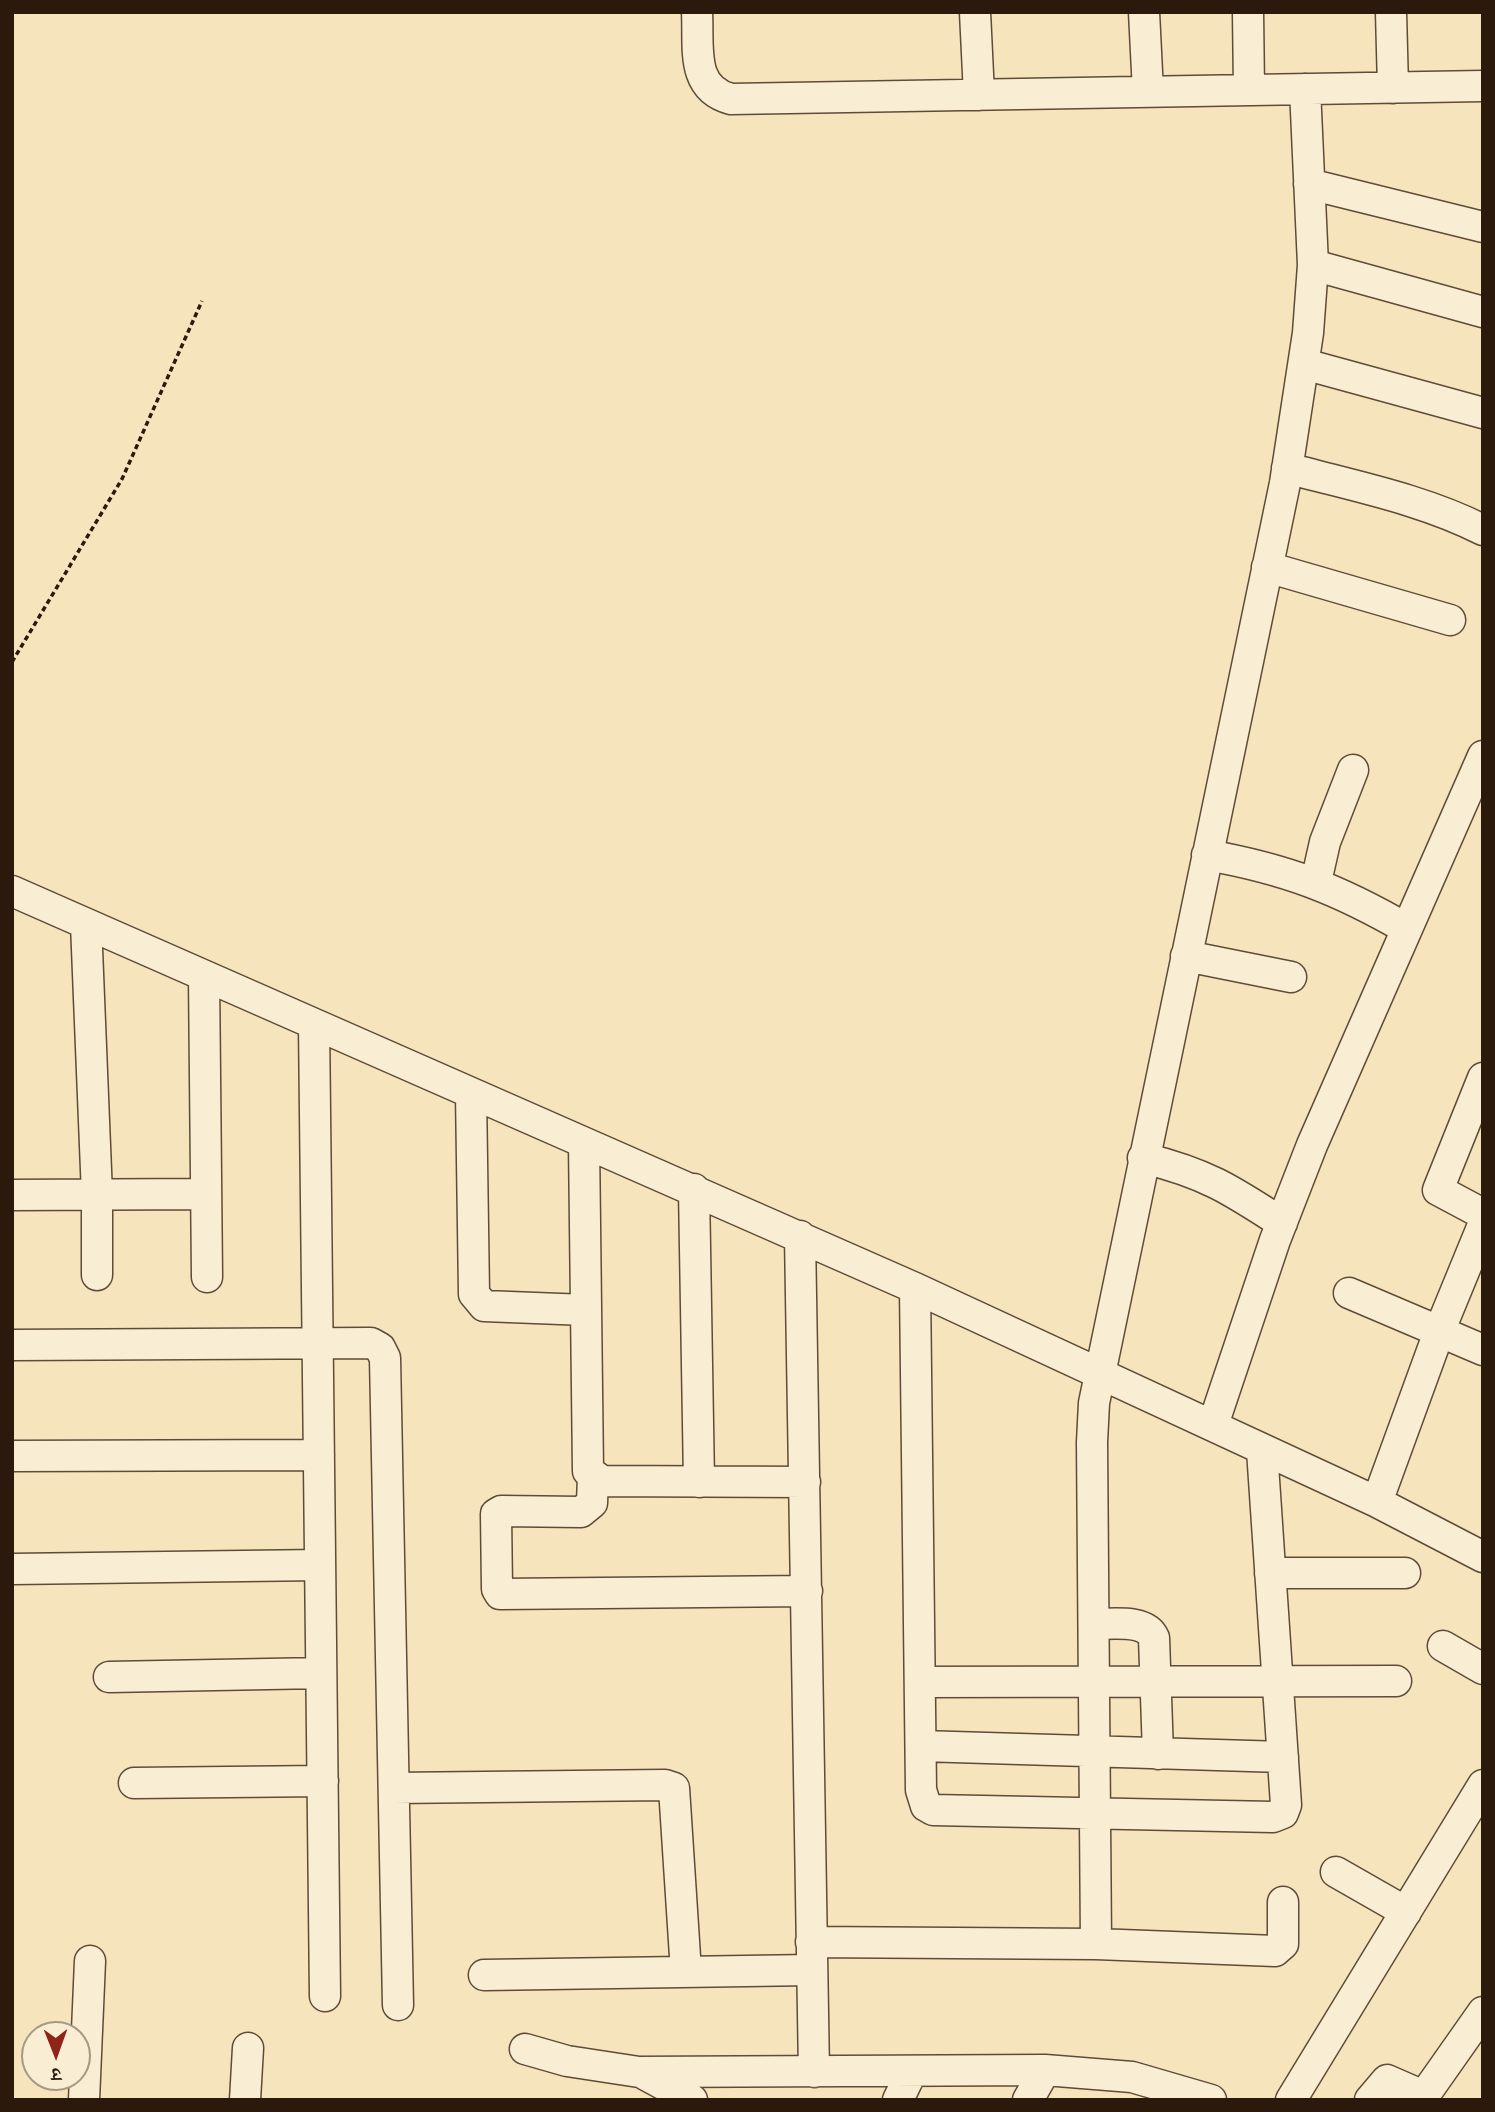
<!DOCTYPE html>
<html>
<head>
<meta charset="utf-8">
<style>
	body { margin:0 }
	#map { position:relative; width:1495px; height:2112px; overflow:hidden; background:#f6e4bc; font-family:"Gentium Book Plus","Noto Serif Devanagari",serif }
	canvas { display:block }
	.frame { position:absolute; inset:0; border:14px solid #2b190c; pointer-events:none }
	.north { position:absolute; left:21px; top:2021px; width:70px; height:70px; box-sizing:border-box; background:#f9edd3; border:2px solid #a79883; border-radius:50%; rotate:179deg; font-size:19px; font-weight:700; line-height:28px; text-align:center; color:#2b190c }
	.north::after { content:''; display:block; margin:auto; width:24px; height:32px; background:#8f2418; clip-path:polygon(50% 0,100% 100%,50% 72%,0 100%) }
</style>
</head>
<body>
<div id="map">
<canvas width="1495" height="2112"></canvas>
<div class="frame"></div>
<div class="north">उ</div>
</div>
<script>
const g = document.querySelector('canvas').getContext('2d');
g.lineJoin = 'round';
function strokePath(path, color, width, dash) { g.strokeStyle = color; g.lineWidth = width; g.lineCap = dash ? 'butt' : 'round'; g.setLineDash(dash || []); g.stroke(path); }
const minor = new Path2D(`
	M697 12C699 47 690 88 731 99L1483 86
	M975 12 979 95
	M1144 12 1148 92
	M1248 12 1249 90
	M1391 12 1393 88
	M1309 184 1483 227
	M1313 265 1483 312
	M1304 364 1483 413
	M1287 468C1353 486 1422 499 1483 530
	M1267 567 1450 620
	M1207 855C1286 869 1338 889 1407 929
	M1316 882 1325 842 1353 770
	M12 891 915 1288 1377 1502 1483 1557
	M86 924 97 1195V1275
	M1186 956 1291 977
	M204 976 207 1277
	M314 1024 325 1996
	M1483 1078 1438 1190 1483 1214
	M471 1093 474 1294 484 1306 586 1310
	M584 1143 588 1471 602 1481 805 1482
	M1143 1158C1205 1173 1230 1189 1282 1223
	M694 1189 699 1482
	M12 1195 206 1194
	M800 1236 814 2072
	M915 1288 921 1790 926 1806 933 1810 1273 1817 1283 1813 1286 1805 1262 1450
	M1349 1293 1483 1350
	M12 1345 371 1343 380 1348 385 1358 398 2005
	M1213 1425 1275 1240 1312 1145 1483 756
	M12 1456 319 1455
	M593 1476 592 1503 581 1512 501 1511 496 1514 497 1589 500 1594 807 1591
	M1377 1502 1439 1332 1483 1225
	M12 1569 320 1565
	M1270 1573H1405
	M1095 1624C1114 1624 1146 1619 1154 1638L1158 1754
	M1443 1646 1483 1669
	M109 1677 321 1673
	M920 1682 1396 1681
	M921 1746 1283 1757
	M134 1783 323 1781
	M394 1788 665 1785 674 1788 686 1972
	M1336 1872 1406 1912
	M811 1942 1096 1944 1275 1951 1283 1944V1902
	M1096 1944 1092 1442 1094 1403 1285 483 1308 333 1313 265 1305 89
	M484 1975 811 1970
	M525 2049 567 2061 639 2072 1045 2070 1132 2077 1211 2100
	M646 2075 692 2100
	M84 2100 90 1961
	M245 2100 248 2048
	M898 2100 912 2071
	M1028 2100 1045 2070
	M1291 2100 1483 1785
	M1370 2100 1387 2080 1419 2094 1426 2093 1483 2012`);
strokePath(minor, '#5e4c38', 33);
strokePath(new Path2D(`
	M12 662 122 479 202 301`), '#2b190c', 3.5, [5, 3.5]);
strokePath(minor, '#f9edd3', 30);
</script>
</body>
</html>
